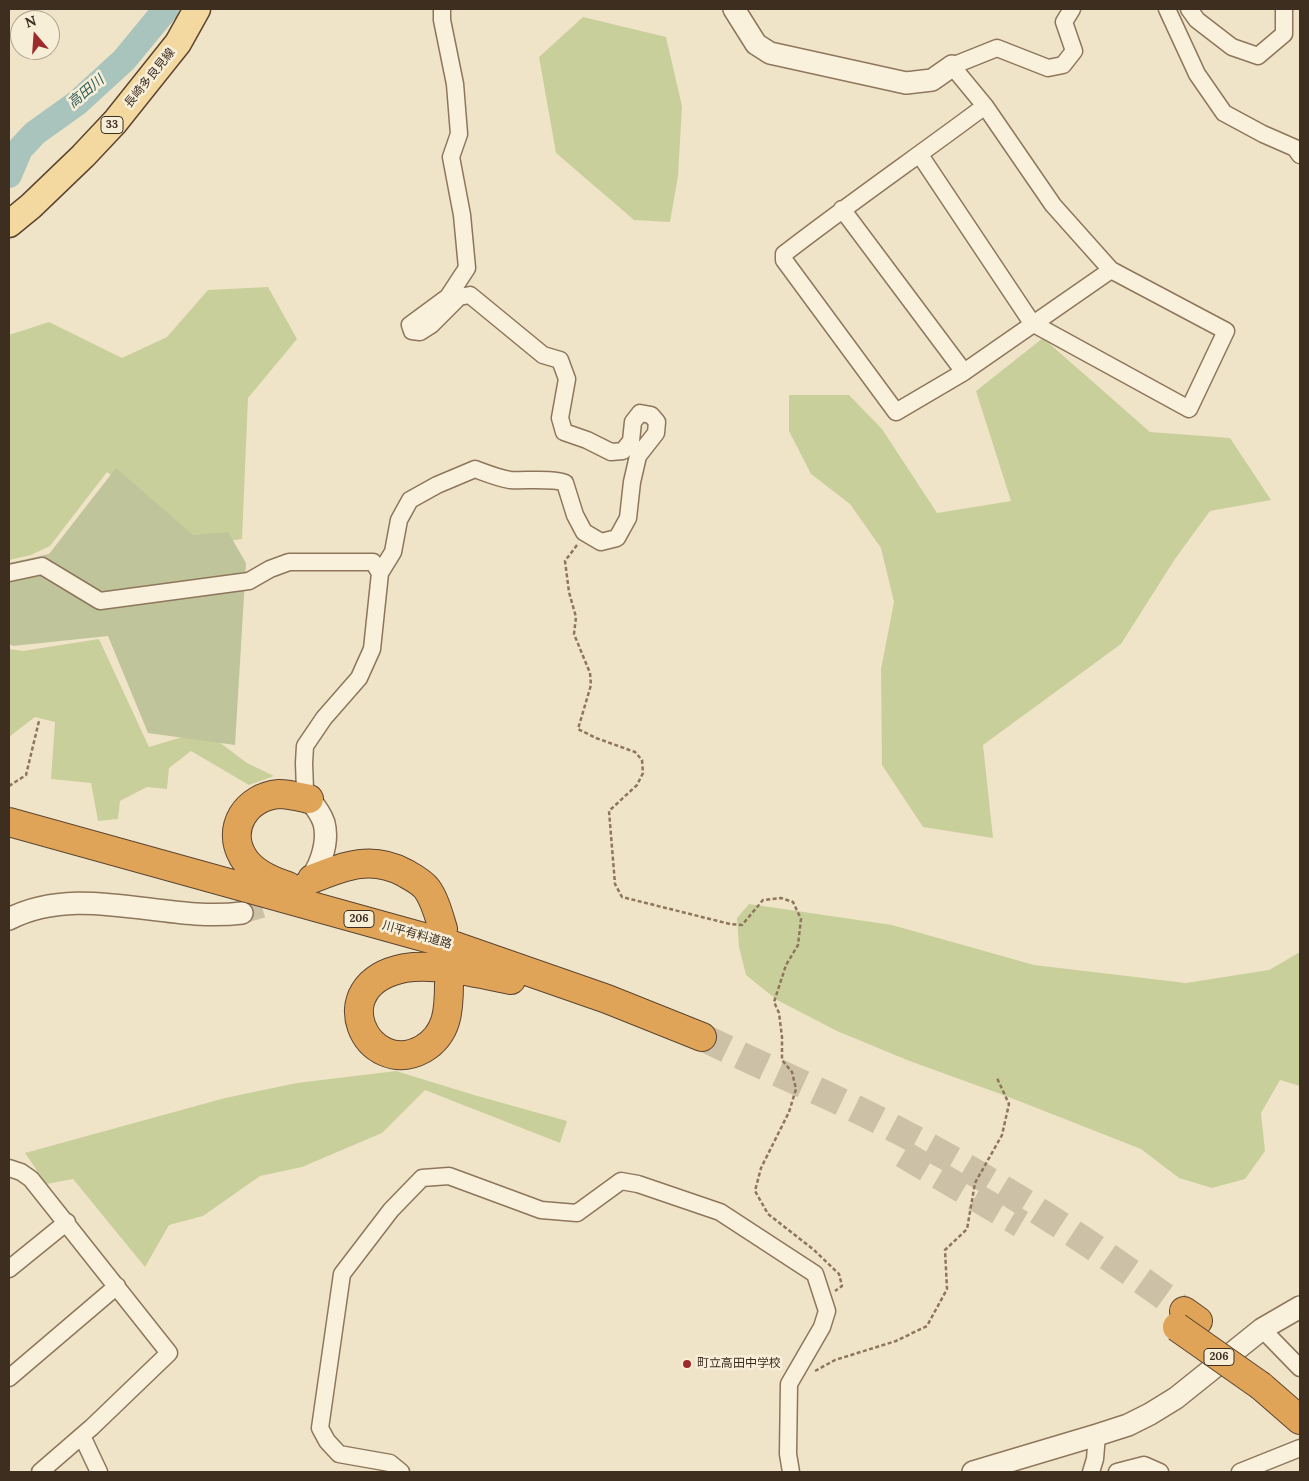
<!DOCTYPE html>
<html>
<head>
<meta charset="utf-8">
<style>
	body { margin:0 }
	#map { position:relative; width:1309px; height:1481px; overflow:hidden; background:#f0e4c8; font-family:Lora,serif }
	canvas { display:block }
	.frame { position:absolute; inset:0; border:10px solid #3d2e20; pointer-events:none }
	.north { position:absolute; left:10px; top:10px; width:50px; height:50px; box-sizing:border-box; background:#f7eed8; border:1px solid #ada18e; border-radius:50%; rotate:342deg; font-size:14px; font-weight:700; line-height:20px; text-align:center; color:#3d2e20 }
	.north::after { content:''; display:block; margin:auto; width:18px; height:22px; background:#9e2a2b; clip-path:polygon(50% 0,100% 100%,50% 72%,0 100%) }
</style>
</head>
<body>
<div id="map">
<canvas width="1309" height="1481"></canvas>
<div class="frame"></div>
<div class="north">N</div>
</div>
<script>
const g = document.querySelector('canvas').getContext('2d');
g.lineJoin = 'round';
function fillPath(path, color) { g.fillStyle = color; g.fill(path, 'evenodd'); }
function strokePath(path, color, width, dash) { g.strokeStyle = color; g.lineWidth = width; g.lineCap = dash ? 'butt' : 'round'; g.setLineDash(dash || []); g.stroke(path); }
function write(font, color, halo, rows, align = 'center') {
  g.font = font + ' Lora,"Noto Sans JP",serif'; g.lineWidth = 5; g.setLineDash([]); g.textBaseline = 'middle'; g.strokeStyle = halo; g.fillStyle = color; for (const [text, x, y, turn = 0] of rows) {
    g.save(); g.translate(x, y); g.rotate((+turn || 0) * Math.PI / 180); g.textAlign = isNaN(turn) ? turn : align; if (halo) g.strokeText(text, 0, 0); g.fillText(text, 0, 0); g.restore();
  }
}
fillPath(new Path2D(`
	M583 17 666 37 682 106 678 176 670 222 634 220 556 153 539 57Z
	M268 287 297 339 248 398 242 539 195 546 107 472 50 546 31 555 9 560V335L49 322 122 358 167 337 208 290Z
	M1043 338 1150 432 1230 438 1271 500 1210 511 1175 559 1121 644 983 745 993 838 923 827 882 765 881 669 894 602 881 548 850 504 811 474 789 431V395H849L882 429 937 513 1011 501 976 391Z
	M99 639 149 747 189 735 215 739 247 763 274 776 249 785 191 751 169 768 167 789 147 787 120 801 118 819 98 821 91 783 51 779 55 722 35 717 9 737V649L23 651Z
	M749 904 892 925 1034 965 1186 983 1269 970 1300 952V1086L1280 1080 1261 1113 1265 1151 1245 1179 1212 1188 1179 1178 1141 1149 1006 1096 907 1060 837 1031 777 1000 746 975 739 947 737 918Z
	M396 1071 474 1095 567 1121 560 1143 425 1090 382 1133 302 1167 260 1176 203 1216 169 1225 145 1267 73 1179 46 1184 25 1153 225 1098 297 1083Z`), '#c9cf9b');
fillPath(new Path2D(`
	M116 468 193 535 228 532 246 563 235 745 148 733 108 636 13 646 9 644V563L49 554Z`), '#bfc49a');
strokePath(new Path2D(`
	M9 175 20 149 35 133 77 103 124 60 166 9`), '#a9c4bc', 26);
strokePath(new Path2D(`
	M242 913 267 906 290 894`), '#ccc0a6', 21, [21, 11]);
strokePath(new Path2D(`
	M702 1037C769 1070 838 1098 903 1133 1001 1184 1095 1245 1184 1311
	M903 1154 1021 1224`), '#ccc0a6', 28, [28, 14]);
const minor = new Path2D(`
	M1167 9 1197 74 1224 113 1263 134 1295 148 1300 155
	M1189 9 1197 20 1232 47 1258 56 1284 34V9
	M985 106C918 156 850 203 784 254V260L896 412 964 372 1111 270
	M920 155 1032 323 1189 409 1226 331 1111 270 1053 205 985 106 952 66 997 48 1048 68 1063 65 1074 51 1064 22 1072 9
	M842 209 964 372
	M9 573 42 566 100 601 249 581 270 569 289 562H373L380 573 372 649 359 678 324 718 305 746 304 763 305 790 309 799
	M380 573 393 552 399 520 410 500 437 485 475 469C486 473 498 478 510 480 524 481 554 478 565 483L575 515 584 532 601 542 617 538 628 518 632 482 638 456 656 433 657 422 651 415 640 413 633 422 631 441 623 451 611 452 587 440 564 432 560 418 567 379 560 360 543 355 470 295 459 297 431 325 420 332 412 331 410 325 448 297 467 268 462 215 451 157 459 134 455 84 442 20V9
	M9 1168 21 1172 31 1179 169 1353 92 1427 40 1472
	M9 1269 67 1222
	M1262 1329 1300 1368
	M9 1378 117 1286
	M82 1436 99 1472
	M401 1472 390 1463 339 1454 327 1441 320 1428 342 1274 391 1210 422 1178 449 1176 541 1210 577 1213 621 1181 638 1184 720 1212 815 1274 827 1311 822 1327 789 1384 788 1454 791 1472
	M1091 1472 1095 1459 1097 1435
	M1117 1472 1144 1465 1160 1472
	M1240 1472 1300 1448`);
const tertiary = new Path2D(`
	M734 9 756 44 770 53 906 83 932 80 952 66
	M304 884C320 873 329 842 324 823 321 814 315 806 309 799
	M9 919C81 882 165 923 242 913
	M973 1472 1097 1435 1128 1425 1150 1414 1176 1398 1262 1329 1300 1307`);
const primary = new Path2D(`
	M9 224 31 206 83 156 115 122 178 43 197 9`);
const motorway = new Path2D(`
	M9 822 452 945 607 999 702 1037
	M312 879C345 866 371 855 405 873 412 877 422 882 427 889 435 900 439 916 443 929
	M288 886C272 881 252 872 243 857 226 828 246 797 279 794 289 794 300 797 309 799
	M449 983C449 1010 448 1034 423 1049 367 1080 321 984 405 968 436 963 480 974 511 980
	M1184 1311 1198 1321
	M1261 1386 1300 1420`);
strokePath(minor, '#8d765c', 19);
strokePath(tertiary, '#8d765c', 24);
strokePath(primary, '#5b4430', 29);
strokePath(motorway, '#5b4430', 30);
strokePath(new Path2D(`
	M577 545 565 561 569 592 576 617 574 634 590 673 591 685 578 729 596 738 635 752 642 760 643 773 637 785 609 811 615 884 622 897 730 924 742 925 763 900 781 898 793 902 801 919 798 945 786 965 774 1002 779 1013 782 1037V1060L792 1072 796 1089 789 1112 761 1168 755 1191 768 1214 814 1250 839 1274 842 1286 835 1291
	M9 786 26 775 39 721
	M815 1371 835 1360 896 1341 927 1326 947 1289 945 1250 967 1229 975 1183 1002 1135 1009 1104 997 1078`), '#8d765c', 2.5, [4, 2.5]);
strokePath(minor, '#faf1dc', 16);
strokePath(tertiary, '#faf1dc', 21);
strokePath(primary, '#f3d9a0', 26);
strokePath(motorway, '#e0a458', 28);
const motorwayBridge = new Path2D(`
	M1177 1327 1261 1386`);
strokePath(motorwayBridge, '#5b4430', 30, []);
strokePath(motorwayBridge, '#e0a458', 28);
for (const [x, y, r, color] of [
	[687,1364,5,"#9e2a2b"]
]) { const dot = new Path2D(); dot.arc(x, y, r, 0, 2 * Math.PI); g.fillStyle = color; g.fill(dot); strokePath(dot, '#f7eed8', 2); }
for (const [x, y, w] of [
	[112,125,22],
	[359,919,30],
	[1219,1357,30]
]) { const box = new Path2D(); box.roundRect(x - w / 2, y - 8.5, w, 17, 4); g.fillStyle = '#f7eed8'; g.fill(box); strokePath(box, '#3d2e20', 1); }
write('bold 11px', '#3d2e20', null, [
	["33",112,125],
	["206",359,919],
	["206",1219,1357]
]);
write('12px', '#3d2e20', '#f7eed8', [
	["長崎多良見線",150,78,-51],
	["川平有料道路",417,935,16]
]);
write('12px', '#3d2e20', '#f7eed8', [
	["町立高田中学校",697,1364]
], 'left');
write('italic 14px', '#2f5d5a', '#f7eed8', [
	["高田川",86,92,-40]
]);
</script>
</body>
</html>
